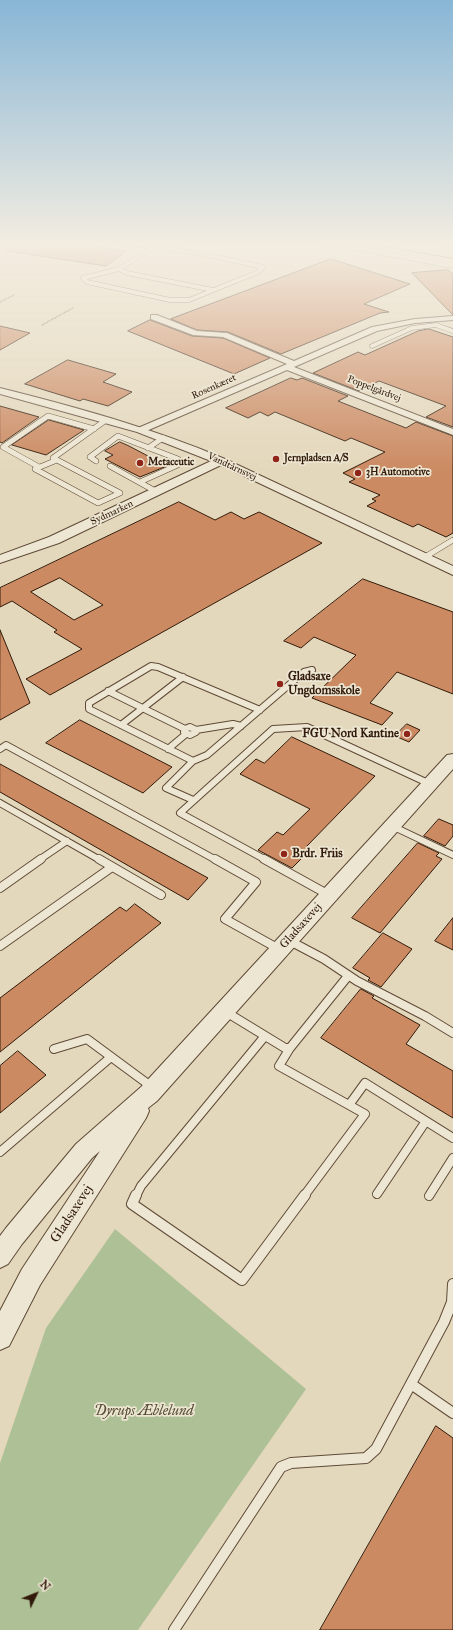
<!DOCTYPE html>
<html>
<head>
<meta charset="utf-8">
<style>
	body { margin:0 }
	#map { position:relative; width:453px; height:1630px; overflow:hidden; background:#e4d8bc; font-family:"IM FELL Great Primer",serif }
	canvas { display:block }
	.north { position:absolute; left:16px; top:1574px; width:40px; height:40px; -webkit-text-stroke:3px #ede6d3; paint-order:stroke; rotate:47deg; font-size:11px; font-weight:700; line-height:16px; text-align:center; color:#311a09 }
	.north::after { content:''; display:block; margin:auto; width:14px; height:18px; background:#311a09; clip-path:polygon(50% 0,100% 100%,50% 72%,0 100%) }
</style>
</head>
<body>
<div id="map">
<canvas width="453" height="1630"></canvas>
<div class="north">N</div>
</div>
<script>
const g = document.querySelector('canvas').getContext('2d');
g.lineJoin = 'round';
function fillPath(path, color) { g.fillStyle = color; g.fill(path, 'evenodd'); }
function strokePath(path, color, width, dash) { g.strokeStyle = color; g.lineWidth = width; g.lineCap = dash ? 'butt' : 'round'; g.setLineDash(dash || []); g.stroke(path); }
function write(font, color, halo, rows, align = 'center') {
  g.font = font + ' "IM FELL Great Primer",serif'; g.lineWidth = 3.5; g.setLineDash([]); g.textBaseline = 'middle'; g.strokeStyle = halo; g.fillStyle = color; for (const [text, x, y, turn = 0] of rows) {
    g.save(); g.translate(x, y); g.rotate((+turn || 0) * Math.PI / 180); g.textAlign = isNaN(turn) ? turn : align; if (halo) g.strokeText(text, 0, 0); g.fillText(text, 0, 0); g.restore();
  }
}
fillPath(new Path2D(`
	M115 1229 306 1389 138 1630H0V1463L46 1328Z`), '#aec095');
const building = new Path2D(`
	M7 243H72L126 251 106 266 7 251Z
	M331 259 410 284 364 304 389 312 380 313 281 354 228 332 197 330 171 319Z
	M448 270 453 274V315L412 273Z
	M150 320 192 336 223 338 270 358 234 374 128 331Z
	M0 326 30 333 0 350Z
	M429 329 453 337V427L426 417 446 406 379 381 359 391 313 373 358 352 365 355 418 331Z
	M68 360 116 374 103 382 132 392 108 406 83 399 80 401 25 384Z
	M291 378 297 380 302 378 348 396 338 401 406 428 416 422 453 436V533L446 537 418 524 413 527 367 506 376 501 372 499 380 495 349 482 355 479 343 473 385 452 351 438 345 441 275 412 268 416 260 412 248 418 226 408Z
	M0 406 39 417 2 443 0 442Z
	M49 420 84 430 46 455 12 445Z
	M120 442 129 446 167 466 140 477 105 459 113 455 105 451Z
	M179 502 215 520 231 512 244 519 259 512 322 543 50 695 26 679 82 649 54 632 57 630 12 601 0 607V588ZM60 578 103 605 74 620 31 592Z
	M363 579 453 612V694L397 672 370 703 393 713 382 725 312 698 356 655 314 637 301 648 284 641Z
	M0 630 30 703 0 720Z
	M80 720 172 767 143 793 46 743Z
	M407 724 420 730 409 742 395 736Z
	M292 737 375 776 306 847 311 849 292 868 258 850 277 832 283 835 310 809 240 774 256 759 264 763Z
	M0 764 208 878 188 900 0 792Z
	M439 819 453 825V836L445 846 424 836Z
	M418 843 439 853 436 856 442 859 380 933 352 918Z
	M135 904 161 923 0 1052V998L120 907 126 911Z
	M453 918V950L435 941Z
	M383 933 412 949 381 987 368 980 370 978 353 968Z
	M361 989 374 996 372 998 420 1025 406 1044 453 1071V1118L321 1038Z
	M18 1051 46 1075 0 1113V1066Z
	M436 1426 453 1438V1630H320Z`);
fillPath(building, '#cb8a62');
strokePath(building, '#311a09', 1);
const serviceFar4 = new Path2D(`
	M326 243 453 266
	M154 247 199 253 263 267 258 272 189 300H170L87 282 83 278 119 269Z
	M119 269 127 273 213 290
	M372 346 412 328 436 325 453 331`);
const serviceFar3 = new Path2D(`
	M148 448 163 438
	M57 460 120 493 98 503 35 469Z
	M57 460 53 458 106 420
	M96 461 90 457 118 436 178 459 182 463 140 482
	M110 466 157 492
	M39 467 3 447 48 416 94 429
	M425 557 453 540`);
const serviceFar2 = new Path2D(`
	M108 691 185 729
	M121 725 183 677
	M190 727 196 730V732L190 735 184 732 185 729Z
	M196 730 233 724 241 726
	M0 749 6 745 216 860
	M168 749 186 734
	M193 761 207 755 304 672 312 670
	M193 800 166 788 193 761 89 709V703L151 666 158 667 260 710
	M0 803 100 860
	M392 826 453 855
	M39 860 67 841
	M266 860 180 813 273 729 307 727 430 784`);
const serviceFar1 = new Path2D(`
	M99 859 161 895
	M215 859 256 882 225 919 279 949
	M264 859 329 895
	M0 888 41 859
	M288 940 324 959 357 981 425 1016 453 1033
	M0 946 112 867
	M226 1012 285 1048H290L348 976
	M290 1048 279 1066 365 1114 304 1196
	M54 1049 87 1039 152 1087
	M349 1105 365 1083 453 1138
	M0 1152 111 1057
	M377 1194 426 1121
	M136 1196 141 1186 265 1036
	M429 1196 453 1158`);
const service = new Path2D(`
	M136 1195 132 1204 242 1280 305 1195
	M411 1384 453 1413
	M174 1630 281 1467 291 1463 366 1458 376 1449 444 1322 452 1302 453 1284`);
const minor = new Path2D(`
	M124 243C134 243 149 241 157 247L154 249 127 245Z
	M151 315H157L197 331 227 333 294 361 372 327 415 319 453 316V320L415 323 377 331 294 367 453 429V435L287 370 144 432H138L136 430 138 428 287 364 223 337 193 335 151 319Z`);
const tertiary = new Path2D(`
	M0 388C76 407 152 428 225 459L453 566V575L221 465 59 543 0 563V555L49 537 211 461 137 432 0 394Z
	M453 754V769L157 1101 148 1108 149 1111 146 1118 40 1285 9 1346 0 1350V1311L22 1269 100 1151 92 1158 22 1244 8 1264 0 1268V1236L6 1228 76 1144 141 1087 447 755Z`);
const primary = new Path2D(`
	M343 243H365L453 259V265L348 246 344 245Z`);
strokePath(serviceFar4, '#5e4a36', 5);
strokePath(serviceFar3, '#5e4a36', 6);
strokePath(serviceFar2, '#5e4a36', 8);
strokePath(serviceFar1, '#5e4a36', 10);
strokePath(service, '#5e4a36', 12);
strokePath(minor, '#5e4a36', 2);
strokePath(tertiary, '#5e4a36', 2);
strokePath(primary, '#311a09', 2);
strokePath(new Path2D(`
	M430 243 453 247
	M0 302 14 295
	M42 325 73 308`), '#311a09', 1.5, [0.5, 1]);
strokePath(serviceFar4, '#ede6d3', 4);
strokePath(serviceFar3, '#ede6d3', 5);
strokePath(serviceFar2, '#ede6d3', 6);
strokePath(serviceFar1, '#ede6d3', 8);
strokePath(service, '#ede6d3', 10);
fillPath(minor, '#ede6d3');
fillPath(tertiary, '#ede6d3');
fillPath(primary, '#e4d8bc');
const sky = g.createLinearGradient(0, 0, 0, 471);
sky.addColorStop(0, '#88b6d6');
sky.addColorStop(0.52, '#f3ede1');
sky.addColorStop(1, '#f3ede100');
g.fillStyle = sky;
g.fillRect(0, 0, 453, 471);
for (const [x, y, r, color] of [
	[276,459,4,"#8f2418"],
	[140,463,4,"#8f2418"],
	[358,473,4,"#8f2418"],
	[280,684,4,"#8f2418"],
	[407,734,4,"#8f2418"],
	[284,854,4,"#8f2418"]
]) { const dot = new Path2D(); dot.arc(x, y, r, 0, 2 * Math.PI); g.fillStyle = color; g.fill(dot); strokePath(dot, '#ede6d3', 1.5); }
write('10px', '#311a09', '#ede6d3', [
	["Rosenkæret",214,387,-24],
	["Poppelgårdvej",374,389,21],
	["Vandtårnsvej",232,467,25],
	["Sydmarken",112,513,-25]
]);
write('bold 10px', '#311a09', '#ede6d3', [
	["Jernpladsen A/S",284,459],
	["Metaceutic",148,463],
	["3H Automotive",366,473]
], 'left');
write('bold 12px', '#311a09', '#ede6d3', [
	["Gladsaxe",288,677],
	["Ungdomsskole",288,691],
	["FGU Nord Kantine",399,734,"right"],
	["Brdr. Friis",292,854]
], 'left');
write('12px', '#311a09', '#ede6d3', [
	["Gladsaxevej",301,926,-48]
]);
write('14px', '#311a09', '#ede6d3', [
	["Gladsaxevej",72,1214,-57]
]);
write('italic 14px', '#564c33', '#ede6d3', [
	["Dyrups Æblelund",144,1412]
]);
</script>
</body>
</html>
